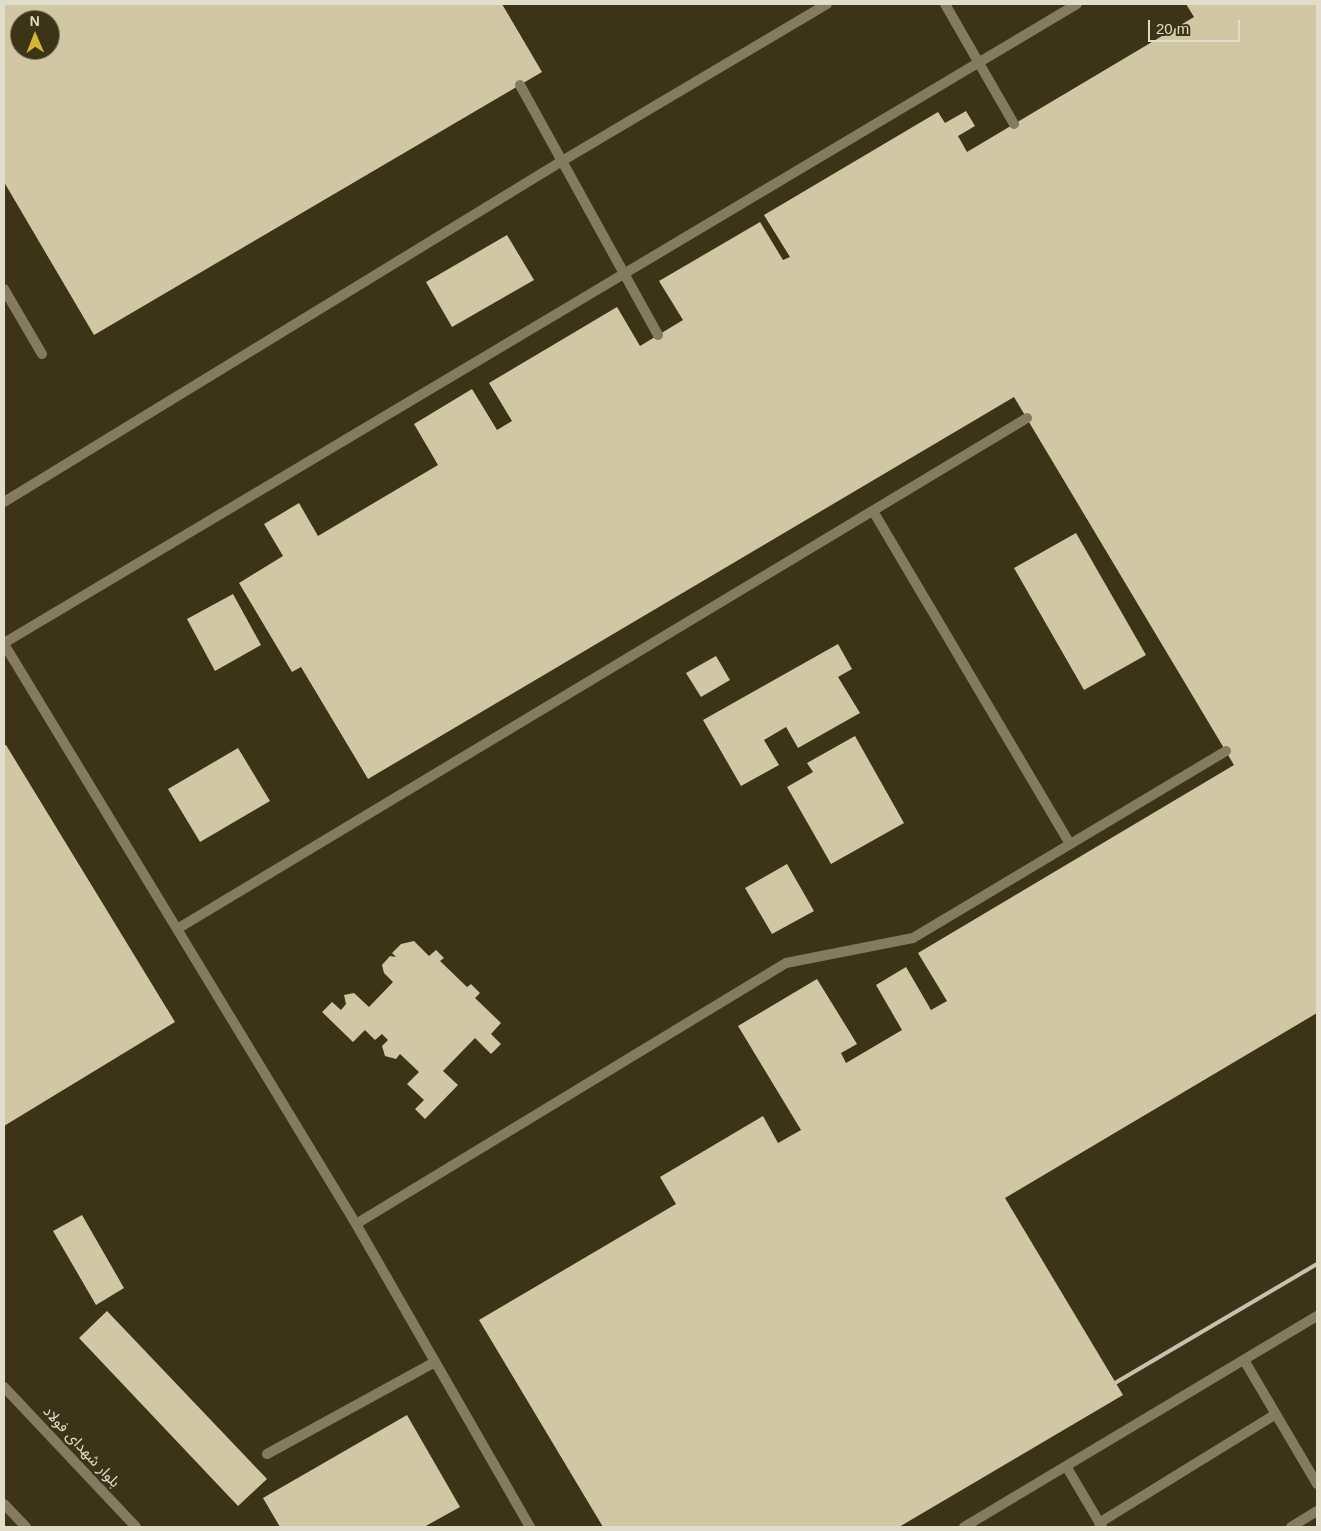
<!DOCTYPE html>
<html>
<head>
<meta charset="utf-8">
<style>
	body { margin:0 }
	#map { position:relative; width:1321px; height:1531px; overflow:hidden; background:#3c3416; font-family:Arial,sans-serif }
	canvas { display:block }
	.frame { position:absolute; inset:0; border:5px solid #e1ddcb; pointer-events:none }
	.north { position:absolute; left:10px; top:10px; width:50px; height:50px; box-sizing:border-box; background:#3c3416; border:1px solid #7e785e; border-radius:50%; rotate:359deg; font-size:14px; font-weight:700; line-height:20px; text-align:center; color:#e1ddcb }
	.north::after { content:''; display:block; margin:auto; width:18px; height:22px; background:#d5b535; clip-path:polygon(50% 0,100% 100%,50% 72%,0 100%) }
	.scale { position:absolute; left:1148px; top:20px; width:92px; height:22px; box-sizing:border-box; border:2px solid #e1ddcb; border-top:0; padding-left:6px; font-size:15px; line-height:18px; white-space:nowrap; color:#e1ddcb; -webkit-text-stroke:4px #3c3416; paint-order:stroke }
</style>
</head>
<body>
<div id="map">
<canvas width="1321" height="1531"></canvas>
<div class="frame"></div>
<div class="north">N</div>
<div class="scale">20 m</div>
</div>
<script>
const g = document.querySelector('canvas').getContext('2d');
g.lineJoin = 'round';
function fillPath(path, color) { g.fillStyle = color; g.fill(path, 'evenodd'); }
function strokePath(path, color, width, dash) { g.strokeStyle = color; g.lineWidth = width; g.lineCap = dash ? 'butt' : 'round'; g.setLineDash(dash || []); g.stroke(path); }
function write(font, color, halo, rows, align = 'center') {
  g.font = font + ' Arial,"Noto Sans Arabic",sans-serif'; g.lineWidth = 5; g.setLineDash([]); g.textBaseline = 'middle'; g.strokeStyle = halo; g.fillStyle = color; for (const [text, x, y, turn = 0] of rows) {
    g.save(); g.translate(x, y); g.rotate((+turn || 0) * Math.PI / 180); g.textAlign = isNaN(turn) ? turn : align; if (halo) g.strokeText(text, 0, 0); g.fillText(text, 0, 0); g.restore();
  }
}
fillPath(new Path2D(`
	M4 4H502L542 72 94 335 4 182ZM20 20H50V50H20Z
	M1186 4H1317V1013L1005 1198 1123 1395 899 1527H603L479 1320 676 1204 660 1177 763 1116 778 1143 801 1130 738 1026 817 979 857 1044 841 1053 846 1063 902 1030 876 985 906 967 931 1010 947 1001 918 953 1234 765 1014 397 368 779 301 667 292 672 239 583 283 556 264 524 299 503 318 536 438 465 414 424 472 389 497 430 512 421 489 383 617 307 640 346 683 320 659 281 760 222 783 260 790 257 764 215 938 112 945 123 966 111 975 126 958 136 967 152 1194 17Z
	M507 235 534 280 452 327 426 282Z
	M1076 533 1146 655 1084 690 1014 568Z
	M233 594 261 645 215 671 187 619Z
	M838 644 852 669 838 677 860 713 798 748 786 727 764 740 779 765 741 786 703 720Z
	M716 656 730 680 701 697 686 673Z
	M855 736 904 823 831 864 787 787 813 772 807 763Z
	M6 745 175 1022 4 1126V746Z
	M238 748 270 801 200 842 168 789Z
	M787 864 814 911 772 934 745 888Z
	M414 941 429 956 436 950 444 958 440 961 467 987 471 984 480 993 475 998 501 1023 491 1034 501 1044 491 1054 475 1038 443 1071 458 1085 425 1119 415 1109 424 1100 407 1084 419 1072 400 1054 396 1059 385 1056 382 1046 388 1040 382 1034 375 1040 365 1030 353 1042 322 1012 332 1002 341 1010 346 1004 344 995 354 993 369 1007 393 982 384 973 382 965 390 956 396 957 392 953 401 944Z
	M82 1215 124 1288 96 1305 53 1231Z
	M107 1311 267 1479 238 1506 79 1338Z
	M407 1415 460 1507 424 1527H280L263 1498Z`), '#d1c7a5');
strokePath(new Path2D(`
	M945 4 1014 124
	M520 85 658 335
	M4 289 42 354
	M4 502 562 161 827 4
	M873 511 1070 844
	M4 643 1077 4
	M4 644 356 1224 530 1527
	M177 929 1027 418
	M356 1224 786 963 913 938 1226 751
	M1244 1360 1317 1484
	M267 1454 435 1362
	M1066 1466 1102 1527
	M1099 1523 1276 1414
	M964 1527 1317 1316
	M1291 1527 1317 1511`), '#847c5f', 10);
strokePath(new Path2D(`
	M4 1387 136 1527
	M4 1504 26 1527`), '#847c5f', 10);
strokePath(new Path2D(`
	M1115 1383 1317 1264`), '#c6c2ae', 4);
write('15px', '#e1ddcb', '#3c3416', [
	["بلوار شهدای فولاد",81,1447,47]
]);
</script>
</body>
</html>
